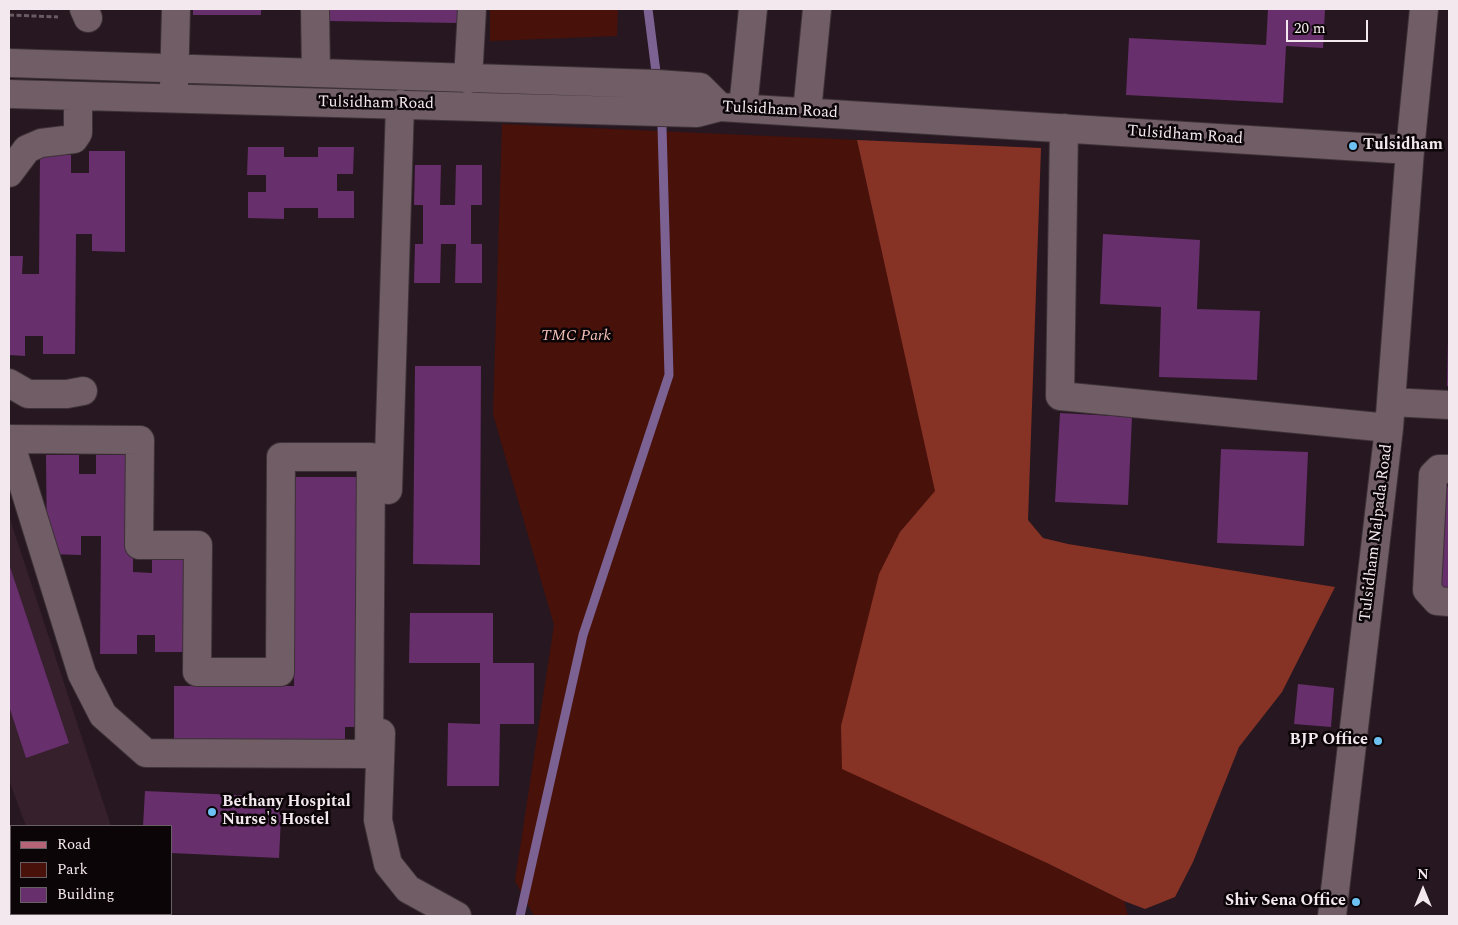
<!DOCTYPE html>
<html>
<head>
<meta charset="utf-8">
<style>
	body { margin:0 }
	#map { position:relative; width:1458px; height:925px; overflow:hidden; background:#271720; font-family:Spectral,serif }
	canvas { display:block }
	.frame { position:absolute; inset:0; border:10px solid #f3e8ed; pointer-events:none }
	.legend { position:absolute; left:10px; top:825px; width:162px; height:90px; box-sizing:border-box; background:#0b0508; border:1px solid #686064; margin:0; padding:6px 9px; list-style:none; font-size:15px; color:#f3e8ed }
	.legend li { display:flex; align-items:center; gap:10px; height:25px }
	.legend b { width:25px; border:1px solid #686064 }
	.north { position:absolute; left:1398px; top:865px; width:50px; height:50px; -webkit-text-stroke:4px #0b0508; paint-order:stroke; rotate:0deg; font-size:14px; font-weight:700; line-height:20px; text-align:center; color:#f3e8ed }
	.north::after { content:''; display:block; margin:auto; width:18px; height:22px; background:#f3e8ed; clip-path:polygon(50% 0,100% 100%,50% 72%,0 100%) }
	.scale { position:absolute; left:1286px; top:20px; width:82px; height:22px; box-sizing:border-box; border:2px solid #f3e8ed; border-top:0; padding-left:6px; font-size:15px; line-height:18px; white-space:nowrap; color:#f3e8ed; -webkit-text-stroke:4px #0b0508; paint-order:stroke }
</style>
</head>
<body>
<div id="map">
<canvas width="1458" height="925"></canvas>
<div class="frame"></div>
<ul class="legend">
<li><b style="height:6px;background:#b46476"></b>Road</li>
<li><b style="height:14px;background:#48110a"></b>Park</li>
<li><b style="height:14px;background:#672f6c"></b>Building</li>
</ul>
<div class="north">N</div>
<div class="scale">20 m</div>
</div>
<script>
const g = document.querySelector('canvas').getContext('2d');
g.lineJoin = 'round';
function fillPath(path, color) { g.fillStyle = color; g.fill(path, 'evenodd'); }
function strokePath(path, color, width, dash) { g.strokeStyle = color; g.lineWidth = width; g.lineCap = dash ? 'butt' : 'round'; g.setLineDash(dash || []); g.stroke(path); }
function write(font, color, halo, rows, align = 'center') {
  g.font = font + ' Spectral,serif'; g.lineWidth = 5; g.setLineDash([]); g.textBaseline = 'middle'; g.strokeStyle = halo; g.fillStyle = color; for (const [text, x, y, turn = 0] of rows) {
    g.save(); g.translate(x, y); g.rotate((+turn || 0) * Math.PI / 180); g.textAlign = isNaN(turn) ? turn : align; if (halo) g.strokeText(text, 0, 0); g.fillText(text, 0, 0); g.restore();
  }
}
fillPath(new Path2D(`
	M9 516 111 826H26L9 780Z`), '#35202b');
fillPath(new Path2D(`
	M490 9H618L617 36 490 41Z
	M502 124 857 140 936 491 900 532 1047 863 1124 901 1128 916H534L515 881 554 625 493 414Z`), '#48110a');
fillPath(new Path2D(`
	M857 140 1041 148 1028 520 1043 538 1068 544 1335 587 1282 692 1239 747 1193 862 1175 897 1145 909 1124 901 1047 863 842 769 841 726 879 574 900 532 935 491Z`), '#863326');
strokePath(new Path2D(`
	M648 9 657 80
	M520 916 583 635 669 375 662 127`), '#7c6293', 9);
fillPath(new Path2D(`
	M193 9H261V15H193Z
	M330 9H459V23L330 21Z
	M1268 9H1325L1323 48 1286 46 1283 103 1126 95 1129 38 1266 45Z
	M248 147H284V157H318V147H354L353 174H337V191H354V218H318V208H284V219L248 218V192H266V175H247Z
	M89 151H125V252L92 251V234H76L75 354H43V336H25V356L9 355V256H23L22 274H39L40 155H71V173H89Z
	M415 165H441L440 205H455L456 165H482V205H471V244H482V283H455L456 244H441L440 283H414L415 244H423V205H414Z
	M1103 234 1200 240 1197 309 1260 311 1257 380 1159 377 1161 307 1100 304Z
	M1448 339H1449V386H1447Z
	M415 366H481L480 565 413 564Z
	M1060 413 1132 417 1128 505 1055 502Z
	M1221 449 1308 452 1304 546 1217 543Z
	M46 455H79V474H96V455H134L133 572 152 573V553H188L187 652H155V635H137V654H100L101 536H81V555L47 554Z
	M295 477H362L360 727H345V745L174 744V686H294Z
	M1439 486 1449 487V590L1433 589Z
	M9 564 69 743 26 758 9 706Z
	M410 613H493V663H534V724H500L499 786H447L448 723 480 724V663H409Z
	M1298 684 1334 688 1331 727 1294 724Z
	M145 791 282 797 279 858 171 853V826H143Z`), '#672f6c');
const minor = new Path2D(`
	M84 9 88 18
	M315 9 316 73
	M9 63 657 84 700 87 720 107
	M468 79 472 9
	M174 87 176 9
	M9 94 697 113 720 107 1410 150 1424 9
	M743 108 753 9
	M807 112 817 9
	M1064 128 1060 396 1389 428
	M9 173 27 149 41 143 74 139 78 133V96
	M9 383 28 394H67L83 391
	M1391 402 1449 405
	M9 439 140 440 139 545H198L197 672H280L281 457H371L369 754 146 753 103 715 82 674Z
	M1449 469H1439L1433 475 1427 590 1437 601 1449 602
	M388 490 400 104
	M381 733 378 820 388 864 408 889 457 916
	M1332 916 1389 428 1410 150`);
const major = new Path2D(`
	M9 883 11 890
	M19 914 20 916`);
strokePath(minor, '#3d3237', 30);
strokePath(major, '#3d3237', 30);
strokePath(new Path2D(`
	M9 15 58 17`), '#695b63', 3, [5, 2.5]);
strokePath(minor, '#705d66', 28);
strokePath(major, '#b46476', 28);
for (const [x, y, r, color] of [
	[1353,146,5,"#6ec2f3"],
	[1378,741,5,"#6ec2f3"],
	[212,812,5,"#6ec2f3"],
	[1356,902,5,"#6ec2f3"]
]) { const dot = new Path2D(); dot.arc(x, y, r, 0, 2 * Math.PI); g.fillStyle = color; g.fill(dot); strokePath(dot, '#0b0508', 2); }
write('16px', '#f3e8ed', '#0b0508', [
	["Tulsidham Road",376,104,1],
	["Tulsidham Road",780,111,3],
	["Tulsidham Road",1185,136,4],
	["Tulsidham Nalpada Road",1377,533,-83]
]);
write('bold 16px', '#f3e8ed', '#0b0508', [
	["Tulsidham",1363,146],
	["BJP Office",1368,741,"right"],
	["Bethany Hospital",222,803],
	["Nurse's Hostel",222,821],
	["Shiv Sena Office",1346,902,"right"]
], 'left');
write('italic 16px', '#f4c2b9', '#0b0508', [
	["TMC Park",576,337]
]);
</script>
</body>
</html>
